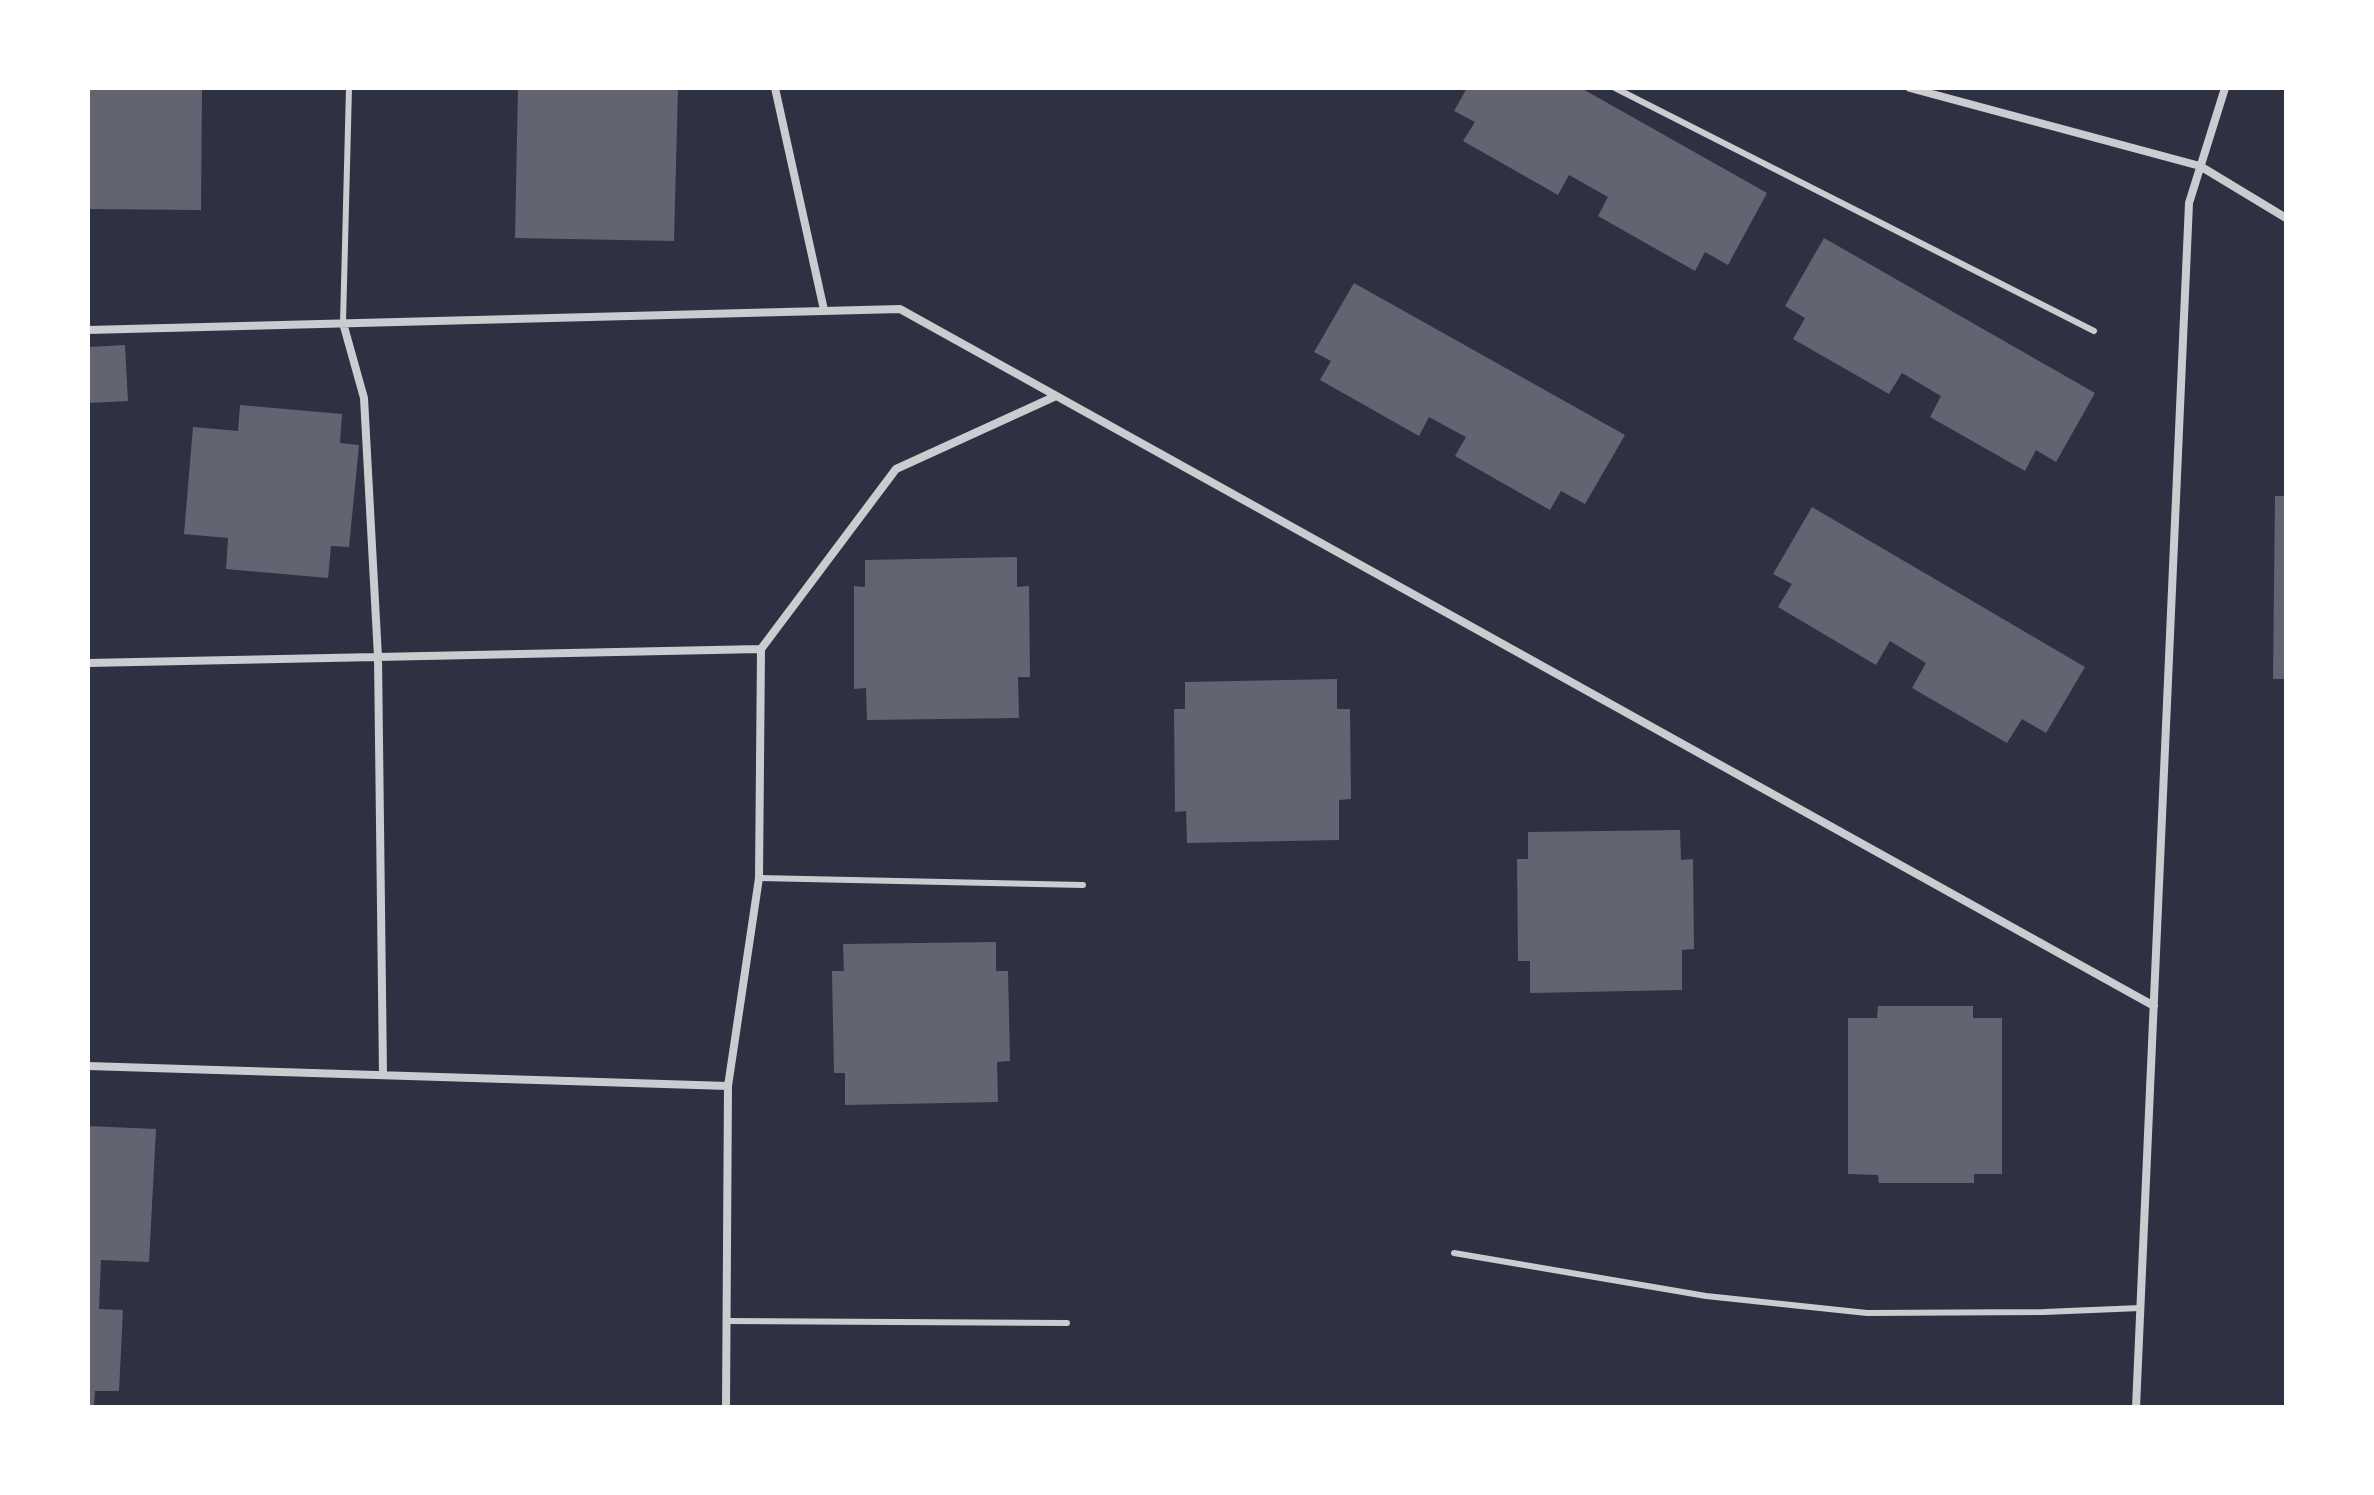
<!DOCTYPE html>
<html>
<head>
<meta charset="utf-8">
<style>
	body { margin:0 }
	#map { position:relative; width:2374px; height:1495px; overflow:hidden; background:#2d3142; font-family:Karla,sans-serif }
	canvas { display:block }
	.frame { position:absolute; inset:0; border:90px solid #fff; pointer-events:none }
</style>
</head>
<body>
<div id="map">
<canvas width="2374" height="1495"></canvas>
<div class="frame"></div>
</div>
<script>
const g = document.querySelector('canvas').getContext('2d');
g.lineJoin = 'round';
function fillPath(path, color) { g.fillStyle = color; g.fill(path, 'evenodd'); }
function strokePath(path, color, width, dash) { g.strokeStyle = color; g.lineWidth = width; g.lineCap = dash ? 'butt' : 'round'; g.setLineDash(dash || []); g.stroke(path); }
fillPath(new Path2D(`
	M88 88H202L201 210 88 209Z
	M518 88H678L674 241 515 238Z
	M1467 88H1581L1767 193 1728 265 1705 252 1695 271 1598 216 1608 197 1569 175 1558 195 1463 141 1475 122 1454 111Z
	M1824 238 2095 393 2056 462 2036 450 2025 471 1930 417 1941 396 1902 373 1889 394 1793 339 1805 318 1785 306Z
	M1354 283 1625 435 1585 504 1561 491 1550 510 1455 456 1466 437 1449 428 1429 417 1419 436 1320 380 1331 361 1314 352Z
	M125 345 128 401 88 403V347Z
	M240 405 342 414 340 443 359 445 349 547 331 546 328 578 226 569 228 538 184 534 193 427 238 431Z
	M2275 496H2286V679H2273Z
	M1812 507 2085 667 2046 733 2022 719 2007 743 1912 688 1926 663 1890 641 1876 665 1778 607 1792 584 1773 574Z
	M1017 557V587L1029 586 1030 677H1018L1019 718 867 720 866 688 854 689V586L865 587V560Z
	M1337 679V709H1350L1351 799 1339 800V840L1187 843 1186 811 1175 812 1174 709H1185V682Z
	M1680 830 1681 860 1693 859 1694 949 1682 950V990L1530 993V961H1518L1517 859H1528V832Z
	M996 942V971H1008L1010 1061 997 1062 998 1102 845 1105V1073H834L832 971H844L843 944Z
	M1878 1006H1973V1018H2002V1174H1974V1183H1879L1878 1175 1848 1174V1018H1877Z
	M88 1126 156 1129 149 1262 101 1260 99 1309 123 1310 119 1391H95L94 1407H88Z`), '#626471');
strokePath(new Path2D(`
	M1615 88 2094 331
	M343 323 349 88
	M759 878 1083 885
	M1454 1253 1706 1296 1867 1313 2044 1312 2140 1308
	M727 1321 1067 1323`), '#caccd0', 6);
strokePath(new Path2D(`
	M775 88 824 310
	M1910 88 2200 166 2286 218
	M343 323 364 398 378 657 383 1074
	M88 330 900 309 2154 1006
	M88 663 761 649 896 469 1056 396
	M88 1066 728 1086
	M726 1407 728 1086 759 878 761 649
	M2136 1407 2189 203 2225 88`), '#caccd0', 8);
</script>
</body>
</html>
